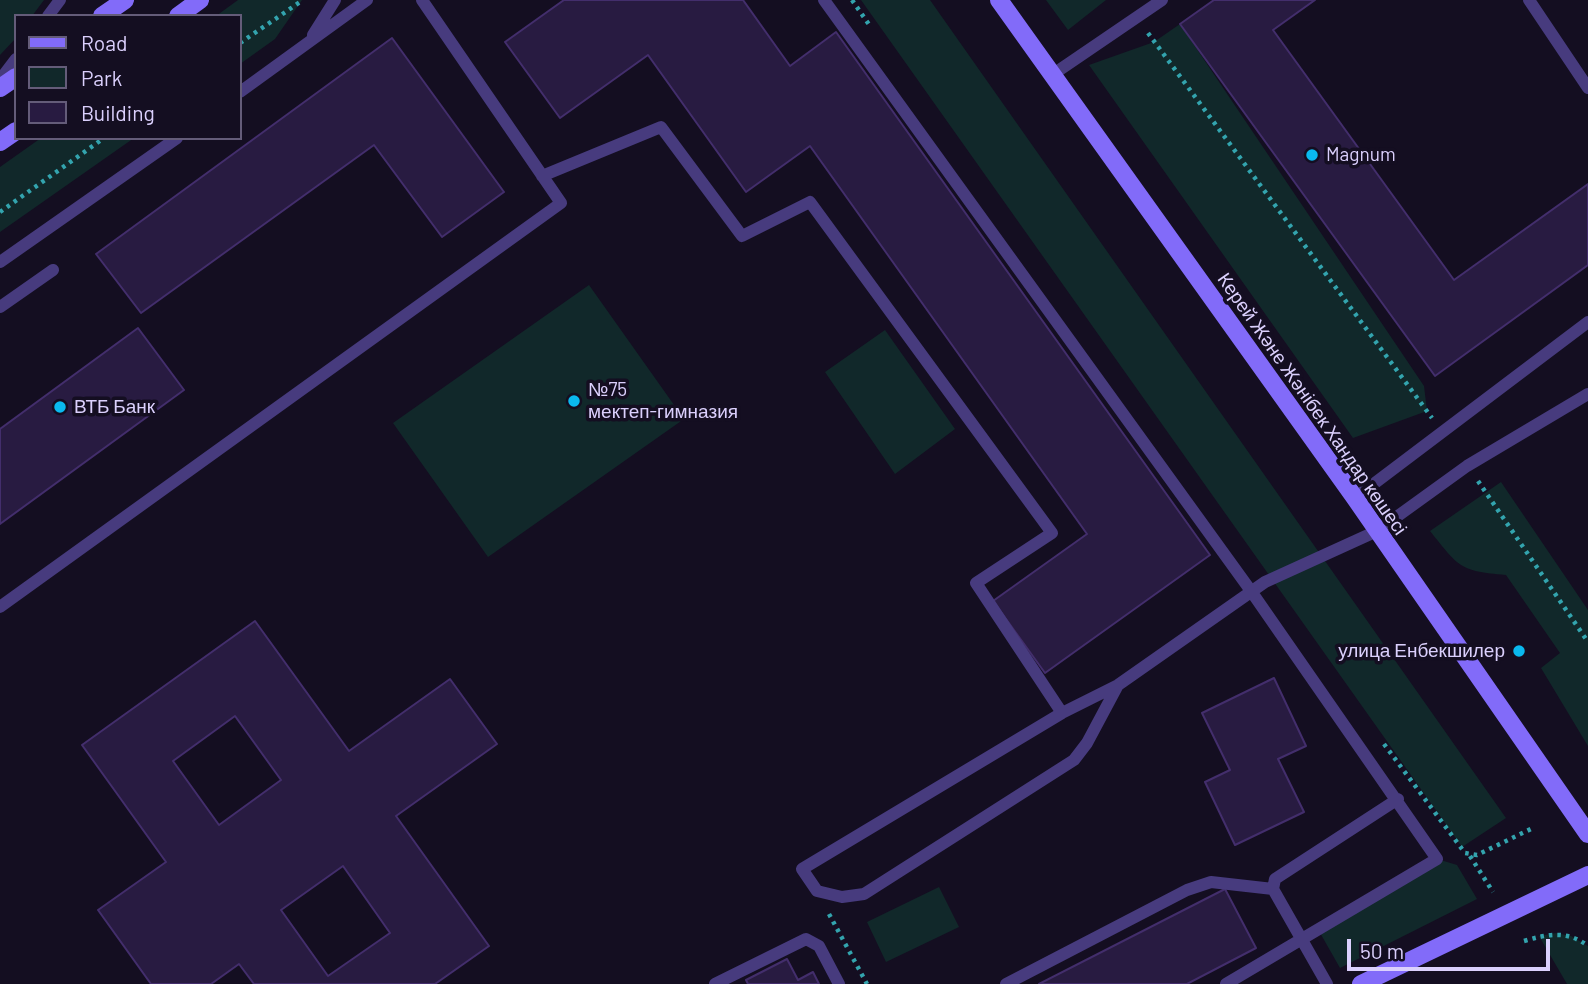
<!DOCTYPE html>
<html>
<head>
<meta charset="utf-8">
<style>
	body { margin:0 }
	#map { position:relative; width:1588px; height:984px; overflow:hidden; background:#140e21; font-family:Barlow,sans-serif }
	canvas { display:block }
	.legend { position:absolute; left:14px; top:14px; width:228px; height:126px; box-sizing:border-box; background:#140e21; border:2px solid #645c79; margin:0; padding:9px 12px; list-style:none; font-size:21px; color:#dbd0fd }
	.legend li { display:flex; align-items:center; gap:14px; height:35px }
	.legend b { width:35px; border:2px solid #645c79 }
	.scale { position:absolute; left:1347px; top:939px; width:203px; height:32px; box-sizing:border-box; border:4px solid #dbd0fd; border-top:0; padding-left:9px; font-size:21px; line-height:24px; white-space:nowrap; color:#dbd0fd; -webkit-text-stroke:5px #140e21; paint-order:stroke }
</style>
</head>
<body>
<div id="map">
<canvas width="1588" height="984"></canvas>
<ul class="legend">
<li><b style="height:9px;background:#826bf9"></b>Road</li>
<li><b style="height:19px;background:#11282a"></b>Park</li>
<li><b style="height:19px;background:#281b41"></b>Building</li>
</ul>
<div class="scale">50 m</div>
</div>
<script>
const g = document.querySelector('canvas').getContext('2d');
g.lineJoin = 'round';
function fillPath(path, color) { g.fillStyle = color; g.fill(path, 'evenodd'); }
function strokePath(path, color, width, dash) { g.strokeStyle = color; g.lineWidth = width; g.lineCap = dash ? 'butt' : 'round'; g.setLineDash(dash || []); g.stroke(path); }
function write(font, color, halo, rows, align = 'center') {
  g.font = font + ' Barlow,sans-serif'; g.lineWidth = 7; g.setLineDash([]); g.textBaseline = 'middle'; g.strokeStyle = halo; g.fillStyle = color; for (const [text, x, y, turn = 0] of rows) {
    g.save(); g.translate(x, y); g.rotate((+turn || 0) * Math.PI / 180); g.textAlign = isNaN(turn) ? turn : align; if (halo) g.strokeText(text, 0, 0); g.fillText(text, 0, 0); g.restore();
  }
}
fillPath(new Path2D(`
	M0 0H44L32 16H16V38L0 55Z
	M238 0H302L275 39 240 64V16H216Z
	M861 0H930L1506 818 1462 847Z
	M1046 0H1106L1068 30Z
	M1180 24 1424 386 1427 411 1353 438 1089 65 1154 42Z
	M41 138H134L0 232V167Z
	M589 285 684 419 488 557 393 423Z
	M885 330 955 429 895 474 825 372Z
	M1501 482 1588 610V746L1541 668 1560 653 1506 575C1459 571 1459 567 1430 531Z
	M1437 859 1457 865 1477 899 1340 968 1319 931Z
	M939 887 959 927 886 962 867 922Z
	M1556 933 1571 936 1588 946V984H1567L1539 936Z`), '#11282a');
const building = new Path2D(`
	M564 0H743L790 66 836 32 1210 555 1045 673 993 601 1087 534 810 146 746 192 648 55 560 118 505 42Z
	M1214 0H1315L1273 30 1454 280 1588 184V265L1435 376 1180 24Z
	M392 38 504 192 442 237 374 145 141 313 96 254Z
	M138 328 184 390 0 524V429Z
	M255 621 349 751 450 679 497 744 396 816 489 946 435 984H254L239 964 211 984H151L98 910 166 862 82 745ZM235 716 281 780 219 825 173 761ZM343 866 390 933 328 976 281 910Z
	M1274 678 1306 746 1278 759 1304 812 1235 845 1205 782 1230 770 1202 713Z
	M1225 889 1256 948 1187 984H1039Z
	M787 959 798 980 813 972 819 984H748L746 980Z`);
fillPath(building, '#281b41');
strokePath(building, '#432e6c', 2);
strokePath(new Path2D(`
	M852 0 870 26
	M1148 33 1432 418
	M240 43 303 0
	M0 212 104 138
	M1478 481 1588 642
	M1384 744 1465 853 1477 855 1535 827
	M1470 856 1493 892
	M829 914 867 984
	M1524 941C1548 934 1567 930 1588 946`), '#33a4ae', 4.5, [3.5, 5]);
strokePath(new Path2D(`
	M824 0 1251 591 1437 859 1226 984
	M1529 0 1588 88
	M48 16 60 0
	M313 35 335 0
	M1052 75 1162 0
	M0 80 16 59
	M240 92 367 0
	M542 176 661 127 742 236 810 202 1052 533 976 583 1062 713
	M0 262 177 138
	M0 307 53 270
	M1355 498 1588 322
	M0 607 561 203 422 0
	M1118 685 1087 743 1074 760 864 894 842 897 817 891 802 869 1062 713 1118 685 1265 582 1377 531 1467 466 1588 394
	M715 984 806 939 819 946 839 984
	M1006 984 1187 890 1211 882 1273 889
	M1327 984 1273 889 1275 879 1398 799`), '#473b7e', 12);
strokePath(new Path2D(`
	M999 0 1355 498 1588 834
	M102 16 125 0
	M178 16 200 0
	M0 88 16 77
	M0 142 16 131
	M1361 984 1588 875`), '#826bf9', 18);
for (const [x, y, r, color] of [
	[1312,155,7,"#0ab9ef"],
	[574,401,7,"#0ab9ef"],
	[60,407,7,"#0ab9ef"],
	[1519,651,7,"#0ab9ef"]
]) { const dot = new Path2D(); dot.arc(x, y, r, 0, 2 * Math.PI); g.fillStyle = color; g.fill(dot); strokePath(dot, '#140e21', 2.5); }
write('19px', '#dbd0fd', '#140e21', [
	["Magnum",1326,155],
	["№75",588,390],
	["мектеп-гимназия",588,412],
	["ВТБ Банк",74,407],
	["улица Енбекшилер",1505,651,"right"]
], 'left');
write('19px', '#dbd0fd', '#140e21', [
	["Керей Және Жәнібек Хандар көшесі",1312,404,55]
]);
</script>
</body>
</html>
